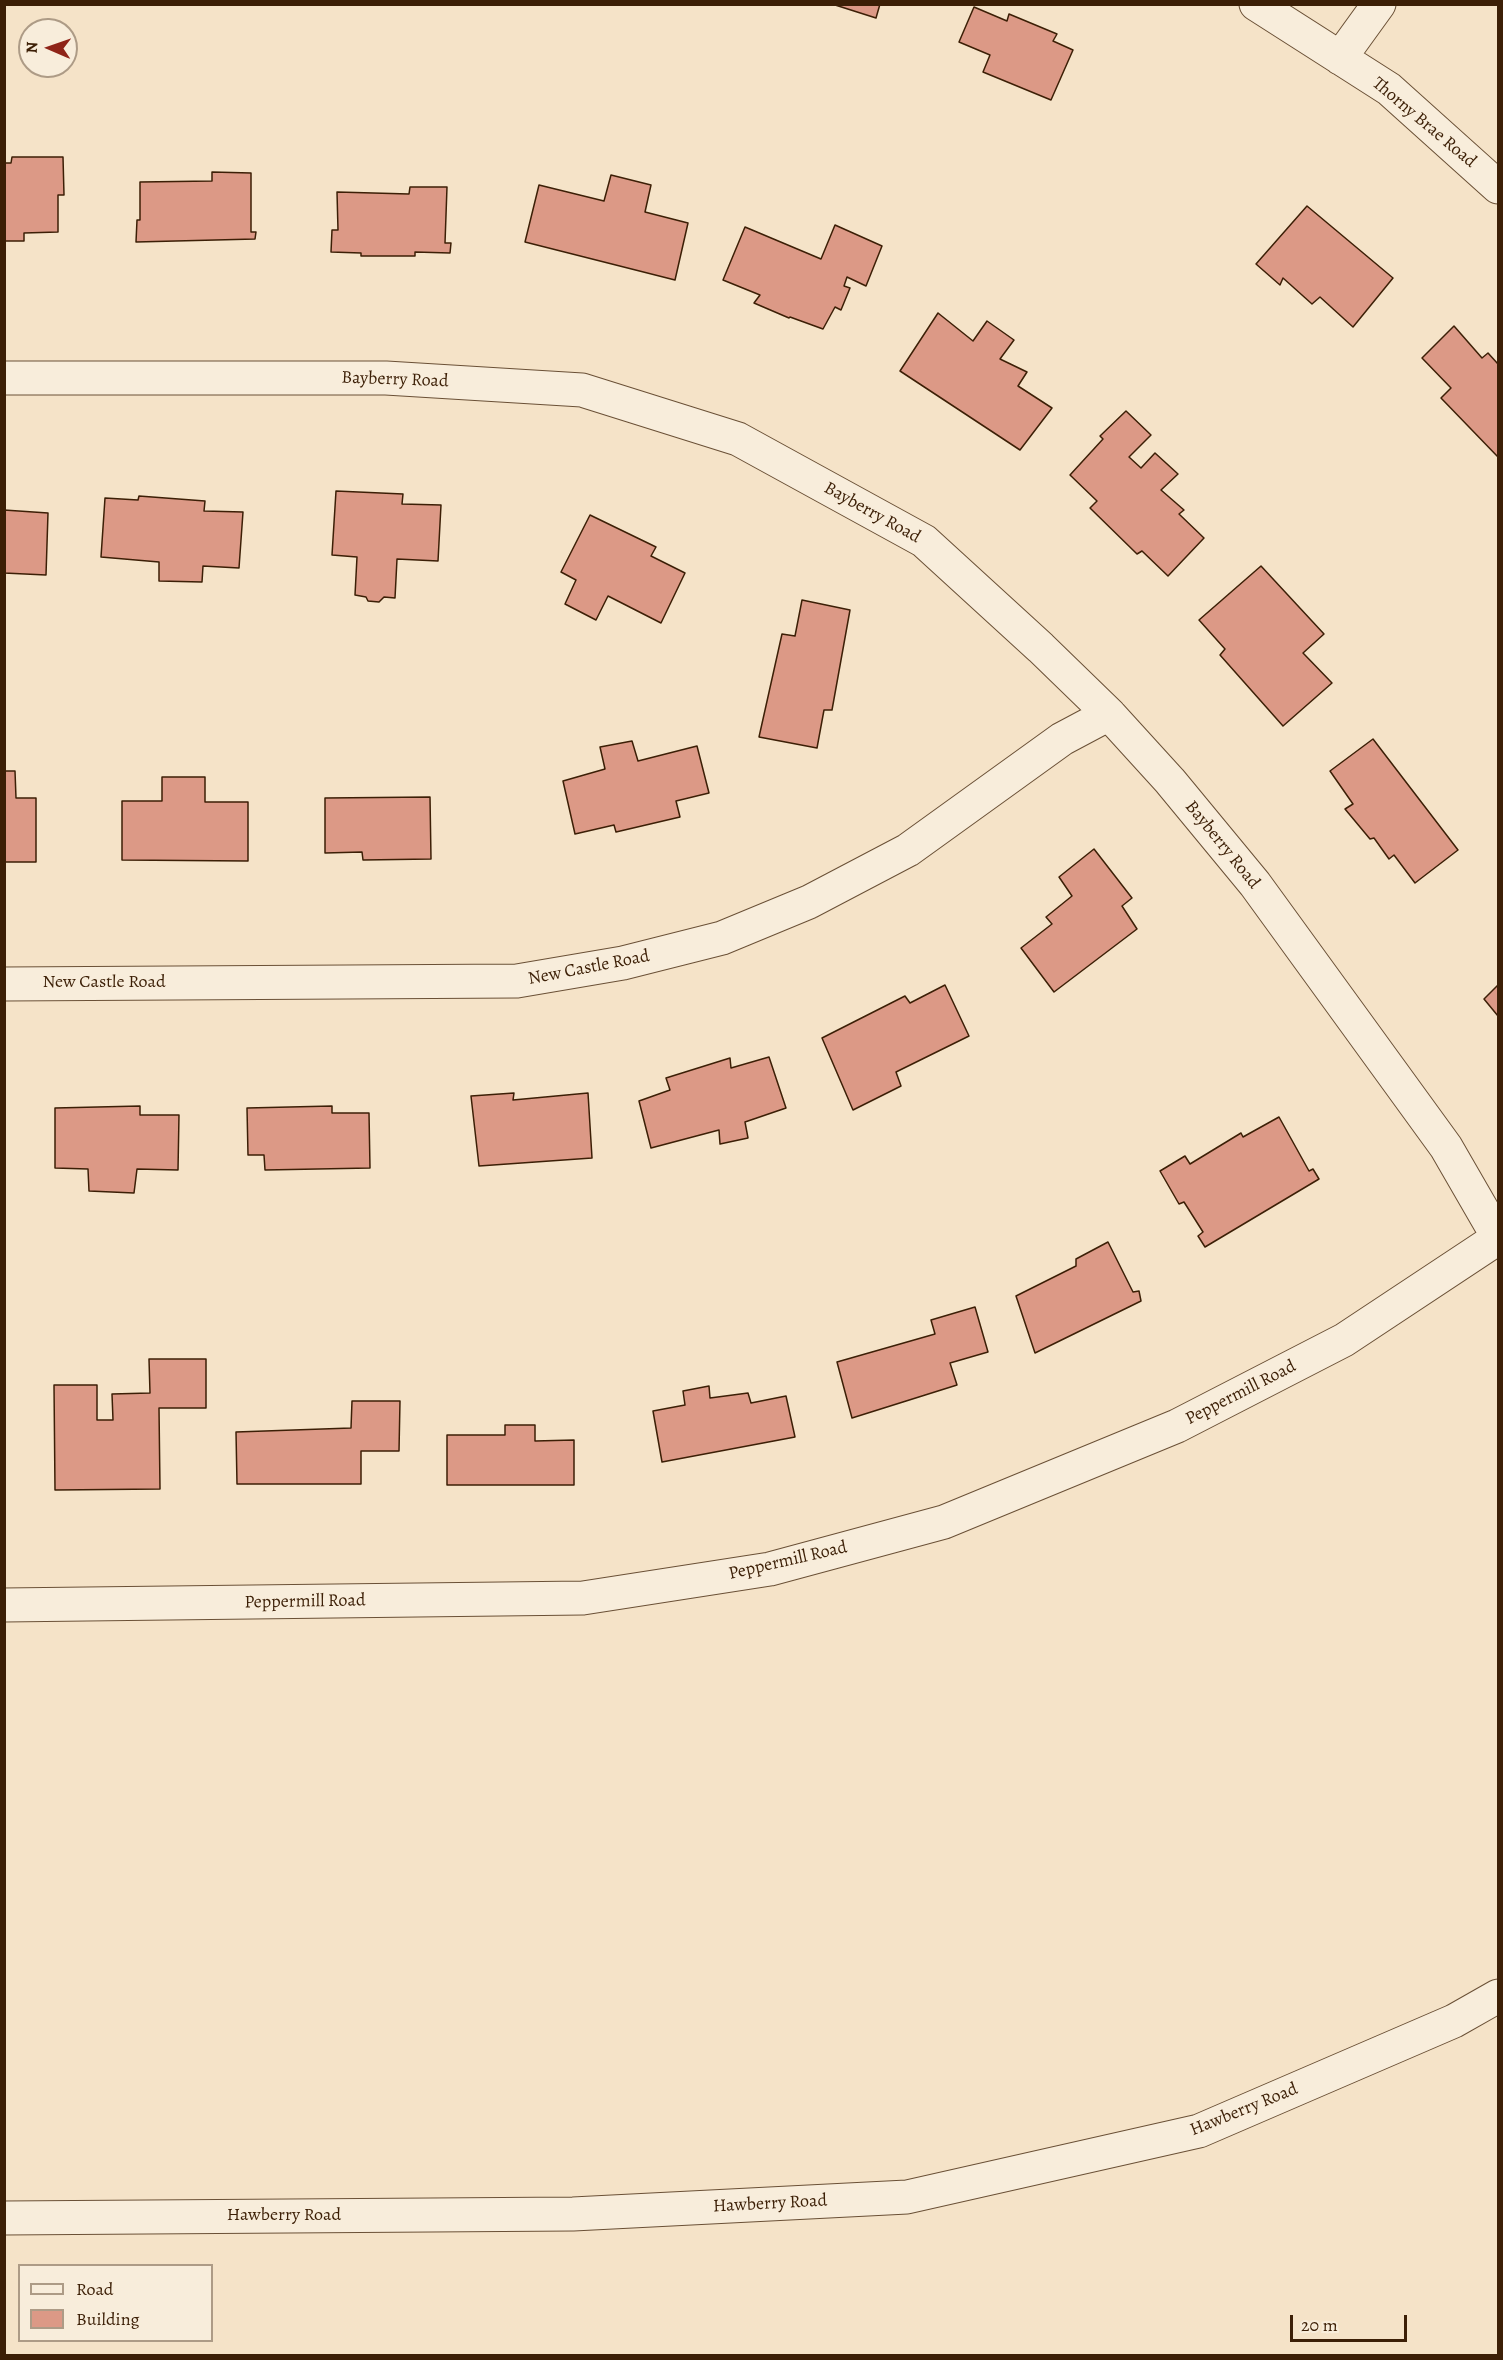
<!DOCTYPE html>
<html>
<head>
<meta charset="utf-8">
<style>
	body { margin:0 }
	#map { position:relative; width:1503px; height:2360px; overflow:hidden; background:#f5e3c8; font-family:Alegreya,serif }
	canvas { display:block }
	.frame { position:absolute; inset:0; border:6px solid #3c1f06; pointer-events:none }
	.legend { position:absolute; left:18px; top:2264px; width:195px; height:78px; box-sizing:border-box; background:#f8eddb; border:2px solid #ad9b86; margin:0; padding:8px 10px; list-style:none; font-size:18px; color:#3c1f06 }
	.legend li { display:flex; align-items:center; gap:12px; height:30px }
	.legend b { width:30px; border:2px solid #ad9b86 }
	.north { position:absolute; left:18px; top:18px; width:60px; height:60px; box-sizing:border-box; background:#f8eddb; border:2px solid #ad9b86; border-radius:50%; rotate:272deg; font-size:16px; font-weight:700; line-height:24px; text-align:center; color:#3c1f06 }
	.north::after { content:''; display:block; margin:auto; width:21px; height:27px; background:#8f2418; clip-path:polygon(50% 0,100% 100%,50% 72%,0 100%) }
	.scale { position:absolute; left:1290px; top:2315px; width:117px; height:27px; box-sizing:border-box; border:3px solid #3c1f06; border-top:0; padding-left:8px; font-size:18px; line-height:21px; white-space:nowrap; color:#3c1f06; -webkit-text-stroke:4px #f8eddb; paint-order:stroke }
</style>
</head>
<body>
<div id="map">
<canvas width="1503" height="2360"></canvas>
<div class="frame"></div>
<ul class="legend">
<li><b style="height:8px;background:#f8eddb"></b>Road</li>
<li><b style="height:16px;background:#dc9986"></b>Building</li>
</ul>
<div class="north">N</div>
<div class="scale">20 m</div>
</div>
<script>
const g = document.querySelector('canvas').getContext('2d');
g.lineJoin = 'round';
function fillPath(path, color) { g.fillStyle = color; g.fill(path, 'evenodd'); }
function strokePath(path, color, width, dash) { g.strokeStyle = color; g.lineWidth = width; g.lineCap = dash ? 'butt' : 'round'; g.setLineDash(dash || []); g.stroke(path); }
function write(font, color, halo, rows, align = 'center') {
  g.font = font + ' Alegreya,serif'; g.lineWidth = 4.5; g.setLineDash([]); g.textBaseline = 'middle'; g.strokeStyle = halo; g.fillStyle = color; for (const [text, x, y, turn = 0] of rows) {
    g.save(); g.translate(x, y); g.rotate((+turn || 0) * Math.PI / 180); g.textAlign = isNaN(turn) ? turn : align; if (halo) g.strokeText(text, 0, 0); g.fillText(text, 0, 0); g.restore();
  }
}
const building = new Path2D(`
	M832 4H880L876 18Z
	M974 7 1007 21 1009 14 1057 34 1053 41 1073 50 1051 100 983 72 990 55 959 42Z
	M12 157H63L64 195H58V232L24 233V241H4V163H11Z
	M212 172 251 173V232H256L255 239 136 242 137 220H140V182L212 181Z
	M611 175 651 185 645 212 688 223 675 280 525 242 539 185 604 201Z
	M410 187H447L445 243H451L450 253 415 252V256H361V253L331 252 332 230H338L337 192 409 194Z
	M1307 206 1393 278 1353 327 1320 297 1312 304 1283 278 1280 285 1256 264Z
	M835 225 882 246 866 286 847 277 844 286 850 288 841 310 835 307 823 329 790 317 789 318 754 303 760 295 723 280 745 227 821 259Z
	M938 313 973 341 987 321 1014 340 1000 359 1027 372 1018 386 1052 408 1020 450 900 371Z
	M1454 326 1482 358 1488 353 1498 364V457L1441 398 1451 388 1422 358Z
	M1126 411 1151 435 1129 457 1141 468 1155 453 1178 474 1161 490 1184 510 1179 514 1204 538 1168 576 1142 551 1137 554 1090 508 1097 501 1070 475 1103 439 1100 436Z
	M336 491 403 494 402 504 441 505 438 561 397 559 395 598 384 597 379 602 368 601 366 597 355 595 357 557 332 555Z
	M139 496 205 501 204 511 243 512 239 568 203 566 202 582 159 581V562L101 557 105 498 138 500Z
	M4 510 48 513 46 575 4 573Z
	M590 515 656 547 651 556 685 573 661 623 608 596 596 620 565 604 576 580 561 572Z
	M1261 566 1324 634 1303 653 1332 683 1283 726 1220 655 1225 649 1199 620Z
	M802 600 850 610 832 710H824L817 748 759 737 782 634 795 636Z
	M1373 739 1458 850 1415 883 1394 855 1389 859 1374 838 1370 839 1345 809 1353 804 1330 771Z
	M632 741 638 761 697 746 709 793 676 801 680 817 616 832 614 825 575 834 563 781 605 769 600 747Z
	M4 771H15L16 798H36V862H4Z
	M162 777H205V802H248V861L122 860V801H162Z
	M430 797 431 859 363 860 362 852 325 853V798Z
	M1094 849 1132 898 1122 906 1137 929 1054 992 1021 948 1052 924 1046 917 1072 896 1059 877Z
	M945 985 969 1036 896 1072 901 1086 853 1110 822 1038 905 996 910 1003Z
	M1498 985V1016L1484 999Z
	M769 1057 786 1108 745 1122 748 1138 720 1144 719 1130 651 1148 639 1101 670 1090 666 1078 730 1058 731 1068Z
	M514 1093 513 1100 588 1093 592 1158 479 1166 471 1096Z
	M140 1106V1115H179L178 1170 137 1169 134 1193 89 1191 88 1169 55 1168V1108Z
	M332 1106V1113H369L370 1168 265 1170 264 1155H248L247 1108Z
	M1279 1117 1309 1171 1313 1169 1319 1179 1205 1247 1198 1236 1203 1232 1184 1202 1179 1204 1160 1171 1185 1156 1190 1164 1241 1133 1243 1137Z
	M1108 1242 1133 1292 1139 1291 1141 1301 1035 1353 1016 1296 1076 1266V1259Z
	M975 1307 988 1352 950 1363 957 1385 852 1418 837 1362 935 1334 931 1320Z
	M149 1359H206V1408H159L160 1489 55 1490 54 1385H97V1420H113L112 1394 150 1393Z
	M709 1386 710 1398 748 1393 751 1403 786 1396 795 1437 662 1462 653 1411 685 1405 683 1391Z
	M352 1401H400L399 1451H361V1484H237L236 1432 351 1428Z
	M505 1425H535V1441L574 1440V1485H447V1435H505Z`);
fillPath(building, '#dc9986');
strokePath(building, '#3c1f06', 1.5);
const minor = new Path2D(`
	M1256 4 1389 89 1498 187
	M1340 58 1379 4
	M4 378H386L582 390 738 439 924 541 1041 648 1109 714 1170 781 1255 884 1446 1147 1498 1237
	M4 984 517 981 623 963 722 938 809 902 908 850 1062 739 1109 714
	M4 1605 583 1598 770 1569 944 1522 1177 1426 1344 1340 1498 1238
	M4 2218 573 2214 907 2197 1199 2131 1454 2021 1498 1996`);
strokePath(minor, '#6a5036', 35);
strokePath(minor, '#f8eddb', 33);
write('18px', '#3c1f06', '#f8eddb', [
	["Thorny Brae Road",1424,123,40],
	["Bayberry Road",395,380,2],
	["Bayberry Road",872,513,29],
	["Bayberry Road",1222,845,51],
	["New Castle Road",589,968,-11],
	["New Castle Road",104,983],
	["Peppermill Road",1241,1393,-27],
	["Peppermill Road",788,1561,-13],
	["Peppermill Road",305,1602,-1],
	["Hawberry Road",1244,2110,-22],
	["Hawberry Road",770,2204,-3],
	["Hawberry Road",284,2216]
]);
</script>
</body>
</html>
